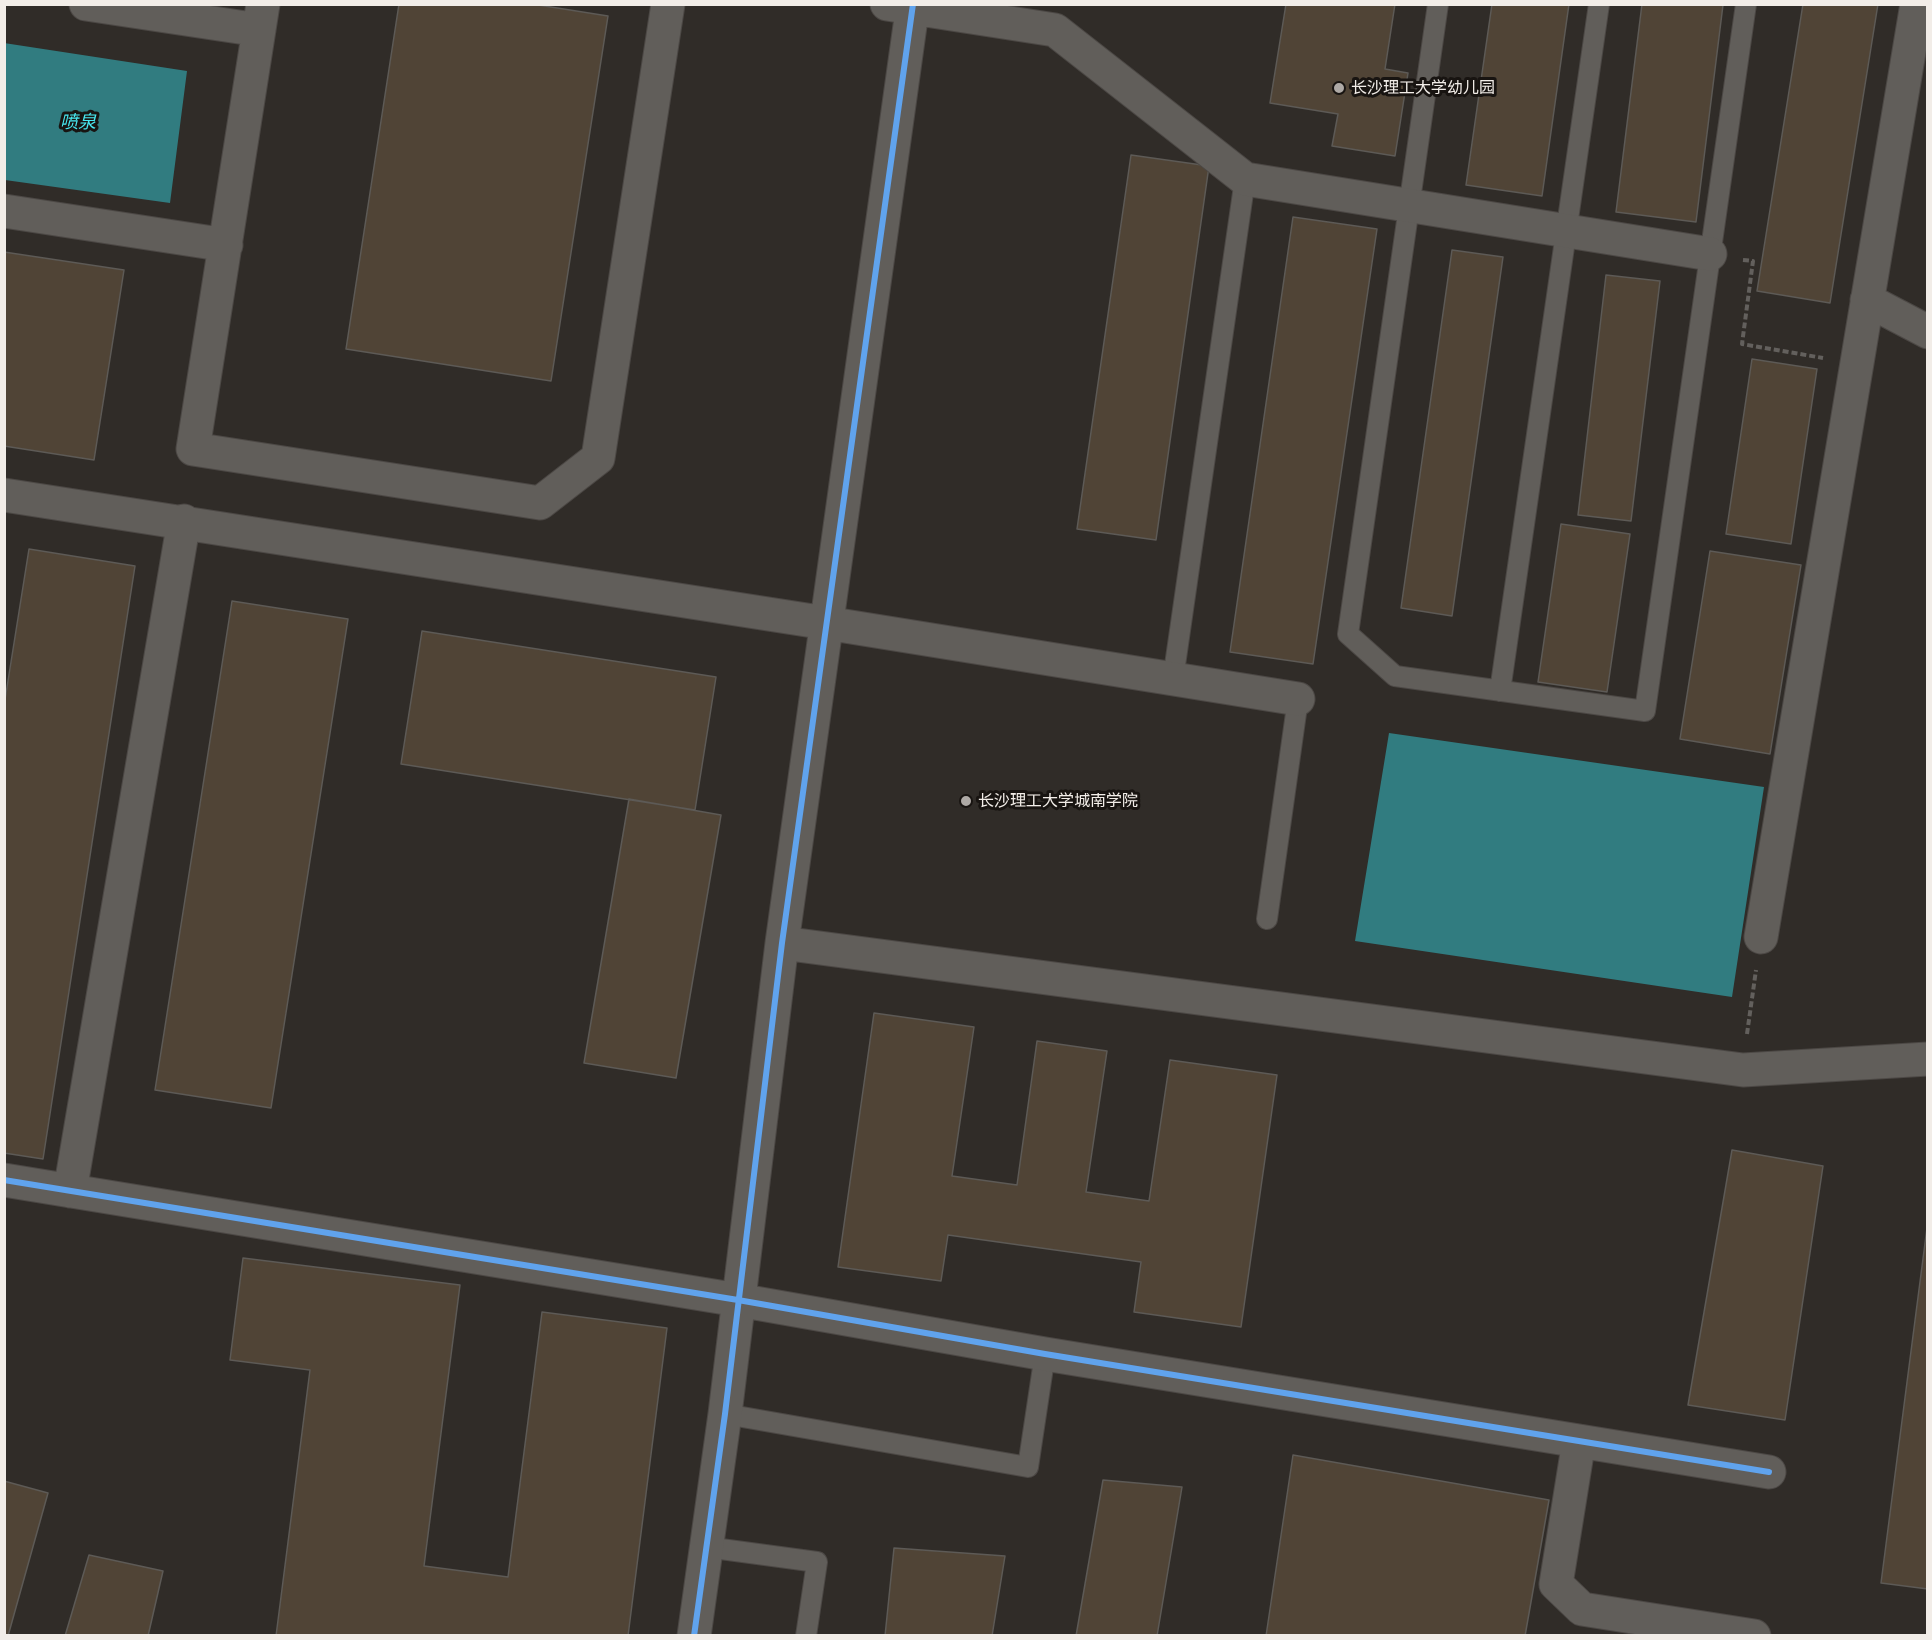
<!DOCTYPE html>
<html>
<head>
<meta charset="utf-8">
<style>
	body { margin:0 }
	#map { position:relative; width:1932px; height:1640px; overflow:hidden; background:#302c28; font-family:Lato,sans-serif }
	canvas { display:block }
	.frame { position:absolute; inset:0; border:6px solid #f2ede8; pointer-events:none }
</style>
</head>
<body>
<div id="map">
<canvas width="1932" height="1640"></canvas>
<div class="frame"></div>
</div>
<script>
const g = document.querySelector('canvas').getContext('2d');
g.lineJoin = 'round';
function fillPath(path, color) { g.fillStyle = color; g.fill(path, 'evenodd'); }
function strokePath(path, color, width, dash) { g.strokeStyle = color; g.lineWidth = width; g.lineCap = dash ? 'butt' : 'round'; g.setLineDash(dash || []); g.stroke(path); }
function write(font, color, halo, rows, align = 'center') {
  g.font = font + ' Lato,"Noto Sans SC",sans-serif'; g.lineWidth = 6; g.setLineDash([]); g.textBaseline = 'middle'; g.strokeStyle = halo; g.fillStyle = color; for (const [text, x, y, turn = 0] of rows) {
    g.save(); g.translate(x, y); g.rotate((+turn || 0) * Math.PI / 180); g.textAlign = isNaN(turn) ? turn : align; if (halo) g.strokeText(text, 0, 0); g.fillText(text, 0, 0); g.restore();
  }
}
fillPath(new Path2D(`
	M4 43 187 71 170 203 5 180Z
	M1389 733 1764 787 1732 997 1355 941Z`), '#317c80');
const building = new Path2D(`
	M399 4H532L608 16 551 381 346 349Z
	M1286 4H1395L1385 69 1408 73 1395 156 1332 146 1338 114 1270 103Z
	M1492 4H1569L1542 196 1466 185Z
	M1642 4 1723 5 1696 222 1616 212Z
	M1803 4H1878L1830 303 1757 291Z
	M1131 155 1209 166 1156 540 1077 529Z
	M1293 217 1377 229 1313 664 1230 652Z
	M1452 250 1503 257 1452 616 1401 608Z
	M4 252 124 270 94 460 4 446Z
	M1606 275 1660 281 1631 521 1578 515Z
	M1752 359 1817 369 1791 544 1726 534Z
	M1561 524 1630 534 1607 692 1538 682Z
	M29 549 135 566 43 1159 4 1153V706Z
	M1710 551 1801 565 1770 754 1680 739Z
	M232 601 348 619 271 1108 155 1090Z
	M422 631 716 677 695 810 401 764Z
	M629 799 721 815 676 1078 584 1063Z
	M874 1013 974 1027 952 1176 1017 1185 1037 1041 1107 1051 1086 1192 1149 1201 1170 1060 1277 1075 1241 1327 1134 1312 1141 1262 948 1235 941 1281 838 1267Z
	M1732 1150 1823 1166 1785 1420 1688 1405Z
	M1928 1220V1589L1881 1583Z
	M243 1258 460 1285 424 1566 508 1577 542 1312 667 1328 628 1636H276L310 1370 230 1360Z
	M1293 1455 1549 1500 1525 1636H1266Z
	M1103 1480 1182 1487 1157 1636H1076Z
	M4 1481 48 1493 8 1636H4Z
	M894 1548 1005 1556 992 1636H885Z
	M89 1555 163 1571 148 1636H65Z`);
fillPath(building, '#504436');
strokePath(building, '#5d5a56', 1.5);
const lane = new Path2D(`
	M1438 4 1348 634 1395 676 1645 711 1746 4
	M1173 679 1245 179
	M1500 691 1599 4
	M1267 919 1298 699
	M725 1414 1028 1467 1045 1354
	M706 1547 817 1562 806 1636`);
const street = new Path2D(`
	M86 4 259 30
	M263 4 193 449 540 503 598 458 668 4
	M887 4 1055 30 1245 179 1710 254
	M4 211 226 245
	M1867 300 1928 332
	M4 495 826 623 1298 699
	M1761 937 1917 4
	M782 943 1743 1070 1928 1059
	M4 1180 738 1300 1045 1354 1769 1472
	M70 1191 184 521
	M1579 1441 1556 1584 1582 1609 1754 1636
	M694 1636 725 1414 782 943 913 4`);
strokePath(lane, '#4c4845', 22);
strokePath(street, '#4c4845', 35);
strokePath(new Path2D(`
	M1743 260 1753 261 1742 344 1823 358
	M1747 1034 1756 970`), '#63605d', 4, [6, 3]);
strokePath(lane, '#615e5a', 20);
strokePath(street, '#615e5a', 33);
strokePath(new Path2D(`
	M4 1180 738 1300 1045 1354 1769 1472
	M694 1636 725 1414 782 943 913 4`), '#60a3ed', 6);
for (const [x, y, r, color] of [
	[1339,88,6,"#aea9a5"],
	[966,801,6,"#aea9a5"]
]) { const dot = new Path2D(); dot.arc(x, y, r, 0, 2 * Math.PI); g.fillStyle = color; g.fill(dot); strokePath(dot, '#181411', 2); }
write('16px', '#f2ede8', '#181411', [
	["长沙理工大学幼儿园",1351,88],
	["长沙理工大学城南学院",978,801]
], 'left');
write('italic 18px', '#48e7f0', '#181411', [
	["喷泉",78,122]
]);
</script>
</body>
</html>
